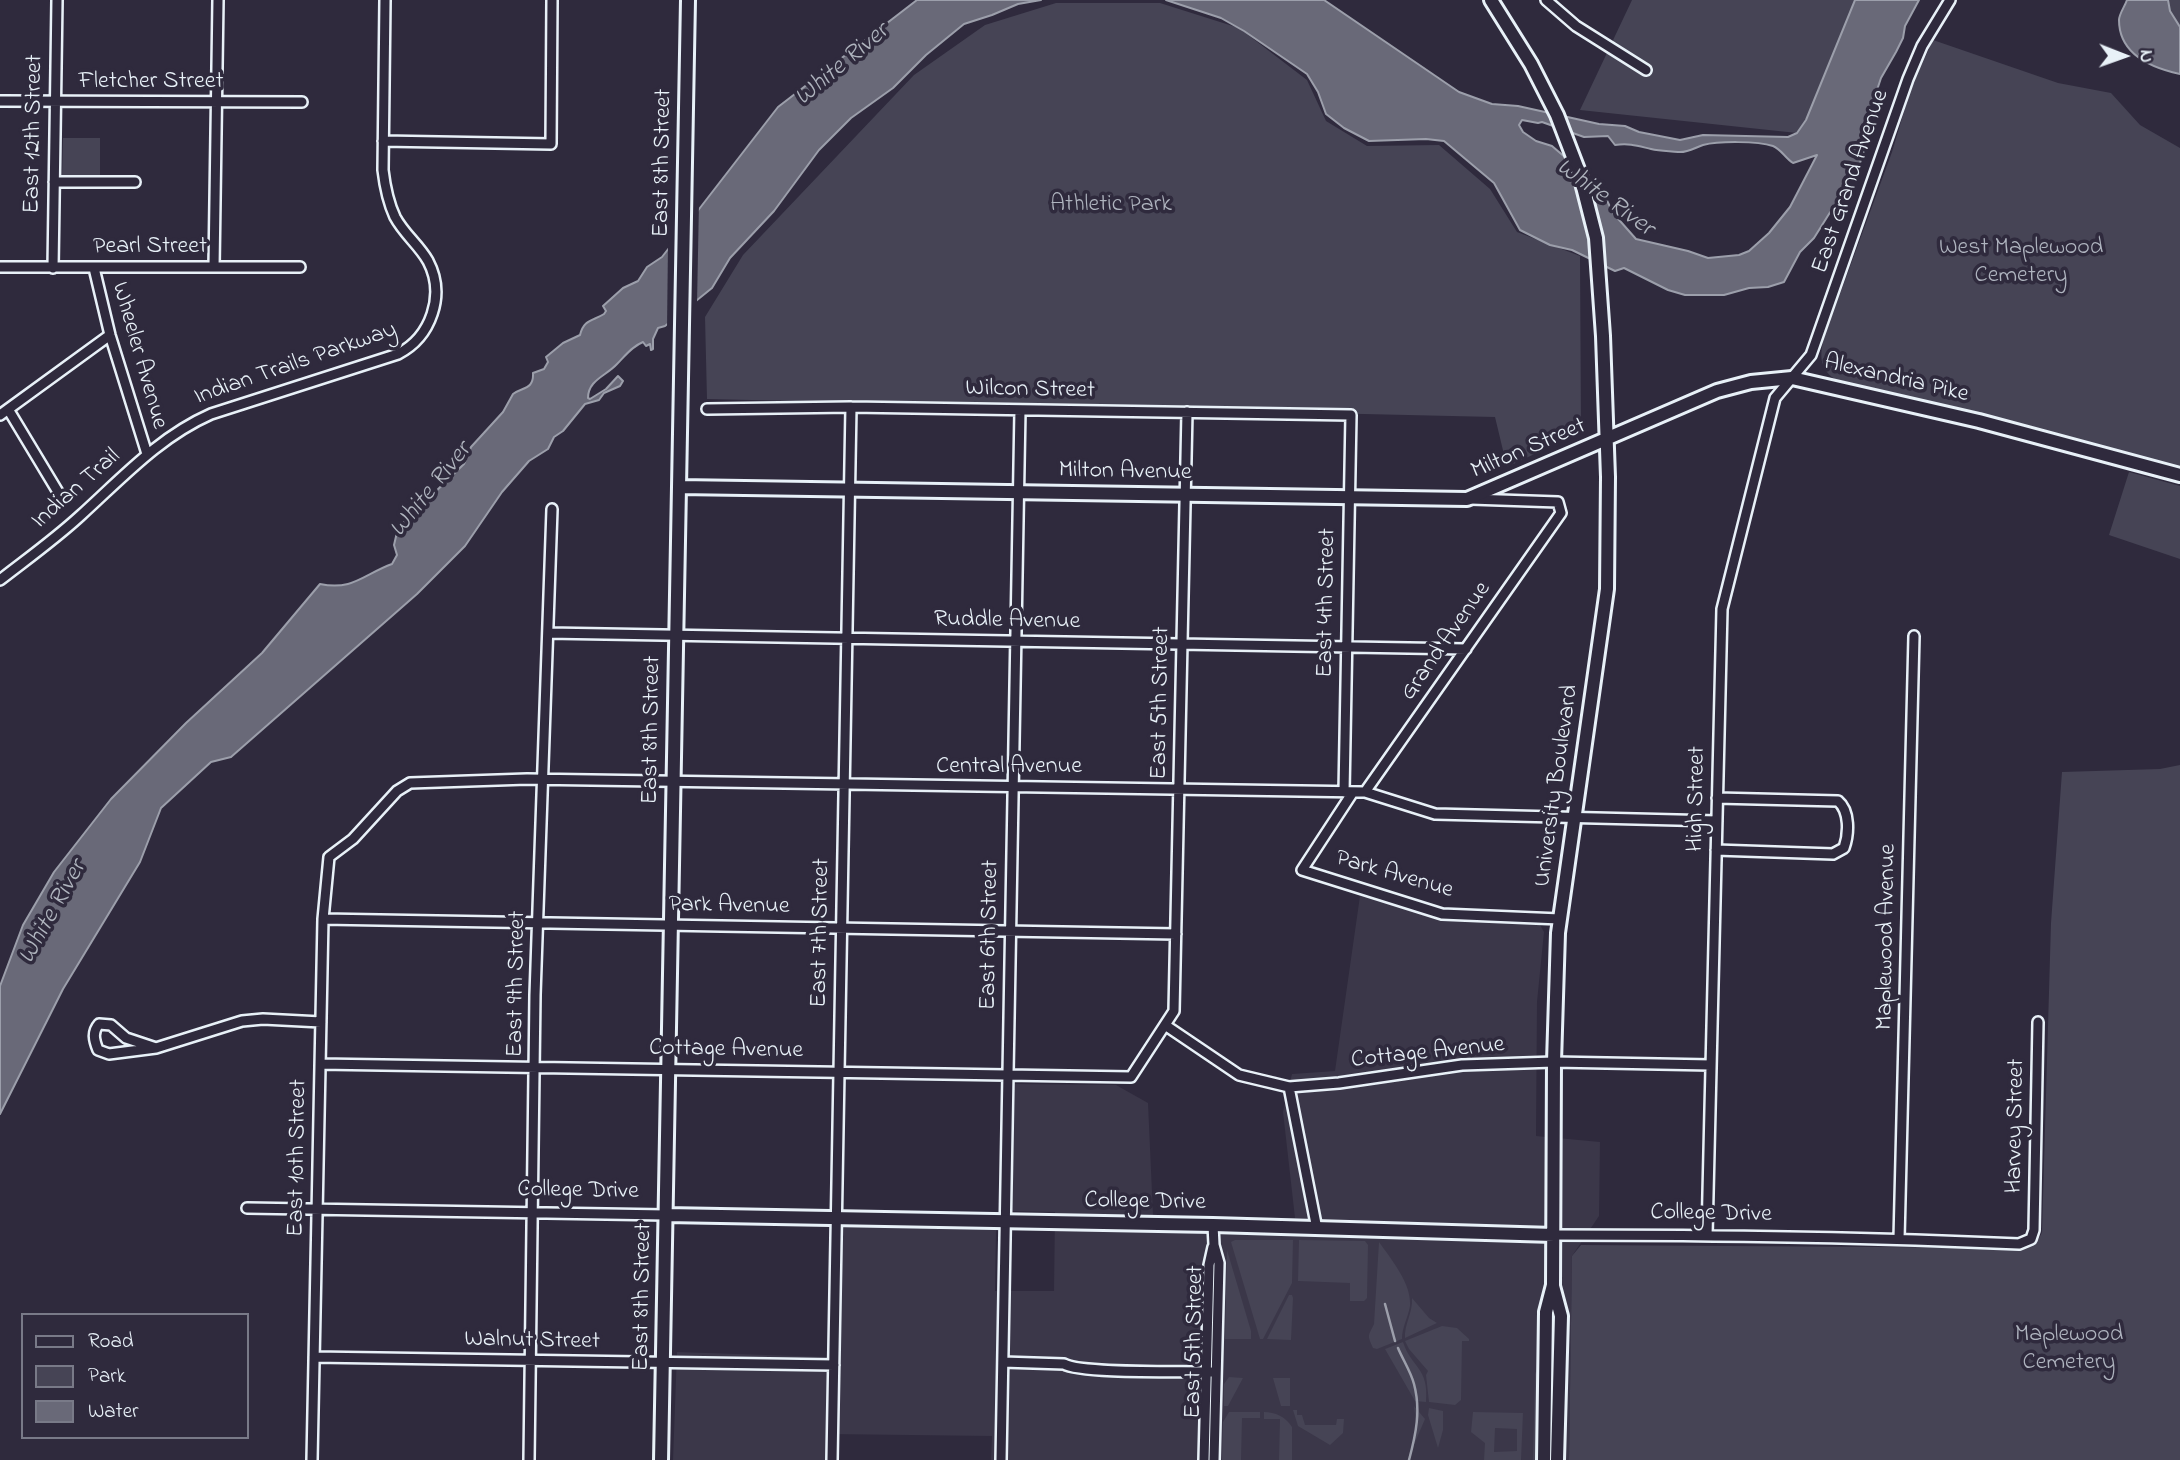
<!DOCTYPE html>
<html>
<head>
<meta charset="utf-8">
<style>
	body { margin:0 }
	#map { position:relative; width:2180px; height:1460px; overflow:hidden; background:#2f2a3d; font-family:"Indie Flower",sans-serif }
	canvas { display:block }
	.legend { position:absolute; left:21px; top:1313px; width:228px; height:126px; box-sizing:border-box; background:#2f2a3d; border:2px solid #797a88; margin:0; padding:9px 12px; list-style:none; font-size:21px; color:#e8f1f8 }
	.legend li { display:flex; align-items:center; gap:14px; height:35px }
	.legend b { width:35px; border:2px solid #797a88 }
	.north { position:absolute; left:2089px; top:21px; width:70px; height:70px; -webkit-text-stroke:5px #2f2a3d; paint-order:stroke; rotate:91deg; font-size:19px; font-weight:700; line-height:28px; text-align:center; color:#e8f1f8 }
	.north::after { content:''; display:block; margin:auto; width:24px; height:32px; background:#e8f1f8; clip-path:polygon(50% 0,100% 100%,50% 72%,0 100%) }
</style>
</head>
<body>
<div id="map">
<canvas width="2180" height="1460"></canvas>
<ul class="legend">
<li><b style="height:9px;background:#2f2a3d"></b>Road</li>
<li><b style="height:19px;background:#464455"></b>Park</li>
<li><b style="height:19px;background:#696978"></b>Water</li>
</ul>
<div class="north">N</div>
</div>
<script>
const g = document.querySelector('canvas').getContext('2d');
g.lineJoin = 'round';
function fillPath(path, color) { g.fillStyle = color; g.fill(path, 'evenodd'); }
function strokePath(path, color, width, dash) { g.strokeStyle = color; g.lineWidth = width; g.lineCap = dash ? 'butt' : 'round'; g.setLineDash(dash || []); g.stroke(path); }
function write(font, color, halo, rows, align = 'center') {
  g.font = font + ' "Indie Flower",sans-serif'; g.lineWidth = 7; g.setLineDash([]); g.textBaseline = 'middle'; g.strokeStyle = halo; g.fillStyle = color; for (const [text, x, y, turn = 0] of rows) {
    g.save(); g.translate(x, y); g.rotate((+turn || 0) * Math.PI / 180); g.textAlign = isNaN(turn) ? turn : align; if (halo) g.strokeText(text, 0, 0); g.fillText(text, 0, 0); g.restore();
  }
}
fillPath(new Path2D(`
	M1360 896 1442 919 1539 923 1544 932 1537 1002 1536 1136 1600 1142 1599 1216 1572 1256 1569 1460H991L992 1436 827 1434 826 1460H673L677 1352 827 1357 831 1227 996 1230 995 1291H1054L1055 1212 1012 1211 1015 1084 1116 1085 1148 1103 1153 1215 1295 1218 1283 1112 1292 1074 1335 1071Z`), '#3b3749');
fillPath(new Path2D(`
	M1632 0H1884L1797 133 1580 110Z
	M2168 0H2180V27L2170 11Z
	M1056 3H1160L1239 28 1307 80 1326 121 1367 146 1439 145 1490 189 1517 232 1580 256 1581 432 1507 467 1495 417 707 399 705 317 743 255 914 75 985 25Z
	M1933 40 2058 83 2111 93 2140 125 2180 148V467L1848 385C1821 376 1817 360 1825 335L1892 152 1911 88Z
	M63 138H100V178H62Z
	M2129 472 2180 486V559L2109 535Z
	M2180 765V1460H1569L1572 1256 1581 1245 2020 1248C2033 1247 2037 1244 2042 1232L2051 923 2062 772 2160 769Z
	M1235 1240H1293L1292 1283 1263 1339H1260L1231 1242Z
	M1299 1240 1365 1241 1368 1245 1367 1298 1364 1301H1350V1283L1298 1281Z
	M1379 1242C1391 1259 1412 1284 1410 1306 1408 1318 1402 1327 1402 1339L1377 1349 1373 1348C1367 1334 1368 1337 1374 1324Z
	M1227 1250 1251 1331V1339H1225Z
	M1289 1295H1292L1293 1298 1291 1340 1267 1339Z
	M1412 1298 1429 1318 1437 1323 1405 1338C1404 1324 1413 1313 1412 1298Z
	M1442 1326 1457 1328 1469 1339V1341H1462L1461 1400 1455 1405 1429 1402 1426 1375 1428 1371 1409 1349 1405 1341Z
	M1403 1342C1412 1369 1429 1367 1426 1402L1415 1401 1385 1349Z
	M1540 1361V1460H1533L1535 1374Z
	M1229 1377 1243 1378 1228 1406H1224V1384Z
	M1273 1378H1290V1406H1281Z
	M1414 1406 1425 1419 1413 1447 1416 1422Z
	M1429 1408 1443 1411V1430L1438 1448 1428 1415Z
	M1293 1410H1297V1415H1302L1305 1425H1336L1337 1419H1344L1343 1433 1330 1445 1298 1426Z
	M1229 1412H1260V1418H1242L1241 1460H1222L1223 1422Z
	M1264 1412C1275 1412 1286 1417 1292 1427V1460H1279L1280 1419H1264Z
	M1473 1412 1523 1413 1521 1460H1484L1485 1443 1471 1432ZM1495 1428 1517 1429V1451L1494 1452Z`), '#464455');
const water = new Path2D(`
	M917 0H1041L1018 4 992 15 964 24 926 55 893 88 851 118 819 150 774 211 730 258 712 288 665 326 658 328 653 339V349L651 350 650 344 646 346 643 342C631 347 625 356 617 364 606 376 588 380 588 398L590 399 606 389 618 376 623 381 620 386 604 393 599 400 585 404 563 431 554 437 548 449 529 461 502 492 465 546 417 594 231 757 211 762 161 808 140 862 63 989 0 1114V986L23 925 54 872 111 799 186 723 262 653 320 584C353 591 364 574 392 564L397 555 394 545 398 528 464 464 471 447 503 412 513 394C522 387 534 390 533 373L544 369 548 362 546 357 563 343 580 335C584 319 593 321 604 314L606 311 603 306 623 288 638 281 647 267 662 257 778 107Z
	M1166 0H1324L1459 92 1492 104 1518 106 1599 124 1625 126 1639 132 1680 140 1703 135 1788 137 1797 133 1806 120 1855 0H1919L1905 26 1903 38 1896 52 1881 78 1872 105 1874 115 1871 129 1859 166 1814 238 1800 252 1784 282 1768 287 1749 288 1724 295H1685L1668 290 1624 268 1615 271 1572 250 1550 245 1520 230 1494 183 1444 141 1426 139 1369 141 1344 128 1326 114 1318 92 1307 74 1244 31 1221 18ZM1522 120 1538 123 1542 122 1584 137 1608 136 1615 145C1630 143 1638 146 1651 149 1660 151 1669 151 1678 152 1688 153 1694 148 1703 145 1719 141 1757 141 1773 146 1781 149 1785 158 1793 163L1817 155 1790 207 1769 233 1749 251 1739 255 1708 258 1688 251 1636 239 1613 213 1601 188 1552 146 1536 141 1523 132 1519 125Z
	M2127 0H2168L2170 11 2180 27V74C2152 68 2119 54 2119 20 2119 14 2125 6 2127 0Z`);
fillPath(water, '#696978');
strokePath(water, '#9c9fab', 2);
fillPath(new Path2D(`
	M699 202 697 304 667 329 668 244Z`), '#2f2a3d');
strokePath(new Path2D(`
	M1385 1304 1395 1341
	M1398 1348C1403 1360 1411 1372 1414 1384 1421 1410 1416 1434 1409 1460`), '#9c9fab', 2.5);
const street = new Path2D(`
	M1546 0 1576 26 1646 70
	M0 101 302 102
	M383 141 551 144 552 0
	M54 182H135
	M0 267H300
	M214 267 218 0
	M53 268 57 0
	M94 268 110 335 147 454
	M8 409 61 497
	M707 409 851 407 1351 415 1344 792
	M0 415 110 335
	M0 580C27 559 55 539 80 516 122 478 159 437 211 414L398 354C431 337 446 295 428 261 419 245 404 234 395 217 388 202 385 187 383 170L385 0
	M548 633 1466 649
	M1353 792 1302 870 1442 914 1560 919
	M1365 792 1561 513 1558 502 1471 499
	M1716 850 1833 854 1844 848C1849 834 1850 811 1838 801L1717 798
	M323 919 1176 934
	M99 1024 111 1025 126 1038 156 1048 109 1054 98 1050C94 1040 92 1032 99 1024Z
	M1165 1025 1239 1075 1289 1087 1339 1083 1462 1065 1554 1062 1711 1065
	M156 1048 242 1021 263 1019 321 1022
	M320 1064 1131 1077 1174 1011 1187 412
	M1289 1087 1317 1229
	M247 1208 666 1215
	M1213 1225 1214 1245 1219 1263 1214 1460
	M1554 1235C1709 1235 1864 1237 2019 1244L2031 1239 2034 1230 2038 1022
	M1707 1235 1722 609 1775 398 1811 355 1908 79 1922 46 1950 0
	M1899 1239 1914 636
	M314 1357 834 1365
	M1003 1362 1064 1364C1081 1374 1185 1371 1211 1372
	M312 1460 323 919 329 857 353 839 397 791 410 783 527 779 1365 792 1435 814 1717 821
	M529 1460 535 995 552 509
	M832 1460 851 407
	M1001 1460 1020 410
	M1204 1460 1209 1265 1213 1247`);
const secondary = new Path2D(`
	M1491 0 1531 64 1557 115 1580 175 1596 238 1603 336 1608 477 1607 589 1558 933 1554 1062 1553 1285 1546 1312 1544 1460
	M679 487 1467 499 1717 391 1751 382 1792 378 1979 421 2180 475
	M666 1215 1213 1225 1554 1235
	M1553 1286 1561 1316 1557 1460
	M661 1460 688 0`);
strokePath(street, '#e8f1f8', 14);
strokePath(secondary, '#e8f1f8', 18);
strokePath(street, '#2f2a3d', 9);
strokePath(secondary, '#2f2a3d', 12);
write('24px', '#e8f1f8', '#2f2a3d', [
	["Fletcher Street",151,83],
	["East 12th Street",35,134,-89],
	["East 8th Street",664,163,-89],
	["East Grand Avenue",1852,182,-71],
	["Pearl Street",150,248],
	["Wheeler Avenue",138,356,74],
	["Indian Trails Parkway",296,365,-19],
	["Alexandria Pike",1896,380,13],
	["Wilcon Street",1030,391,1],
	["Milton Street",1529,450,-23],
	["Milton Avenue",1125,473,1],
	["Indian Trail",77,490,-41],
	["East 4th Street",1328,603,-89],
	["Ruddle Avenue",1007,622,1],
	["Grand Avenue",1447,642,-55],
	["East 5th Street",1162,703,-89],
	["East 8th Street",653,730,-89],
	["Central Avenue",1009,768],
	["University Boulevard",1558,786,-82],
	["High Street",1698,799,-89],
	["Park Avenue",1394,876,16],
	["Park Avenue",729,907,1],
	["East 7th Street",822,933,-89],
	["East 6th Street",991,935,-89],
	["Maplewood Avenue",1888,937,-89],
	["East 9th Street",518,984,-89],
	["Cottage Avenue",726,1051,1],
	["Cottage Avenue",1428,1054,-6],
	["Harvey Street",2017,1126,-89],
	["East 10th Street",299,1158,-89],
	["College Drive",578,1192,1],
	["College Drive",1145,1203,1],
	["College Drive",1711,1215,1],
	["East 8th Street",644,1297,-89],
	["Walnut Street",532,1342,1],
	["East 5th Street",1196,1342,-89]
]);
write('24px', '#afb4bf', '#2f2a3d', [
	["Athletic Park",1111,206],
	["West Maplewood",2021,249],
	["Cemetery",2021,277],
	["Maplewood",2069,1336],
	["Cemetery",2069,1364]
]);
write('italic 26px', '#afb4be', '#2f2a3d', [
	["White River",843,66,-40],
	["White River",1604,199,36],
	["White River",432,491,-51],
	["White River",54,913,-61]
]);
</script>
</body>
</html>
